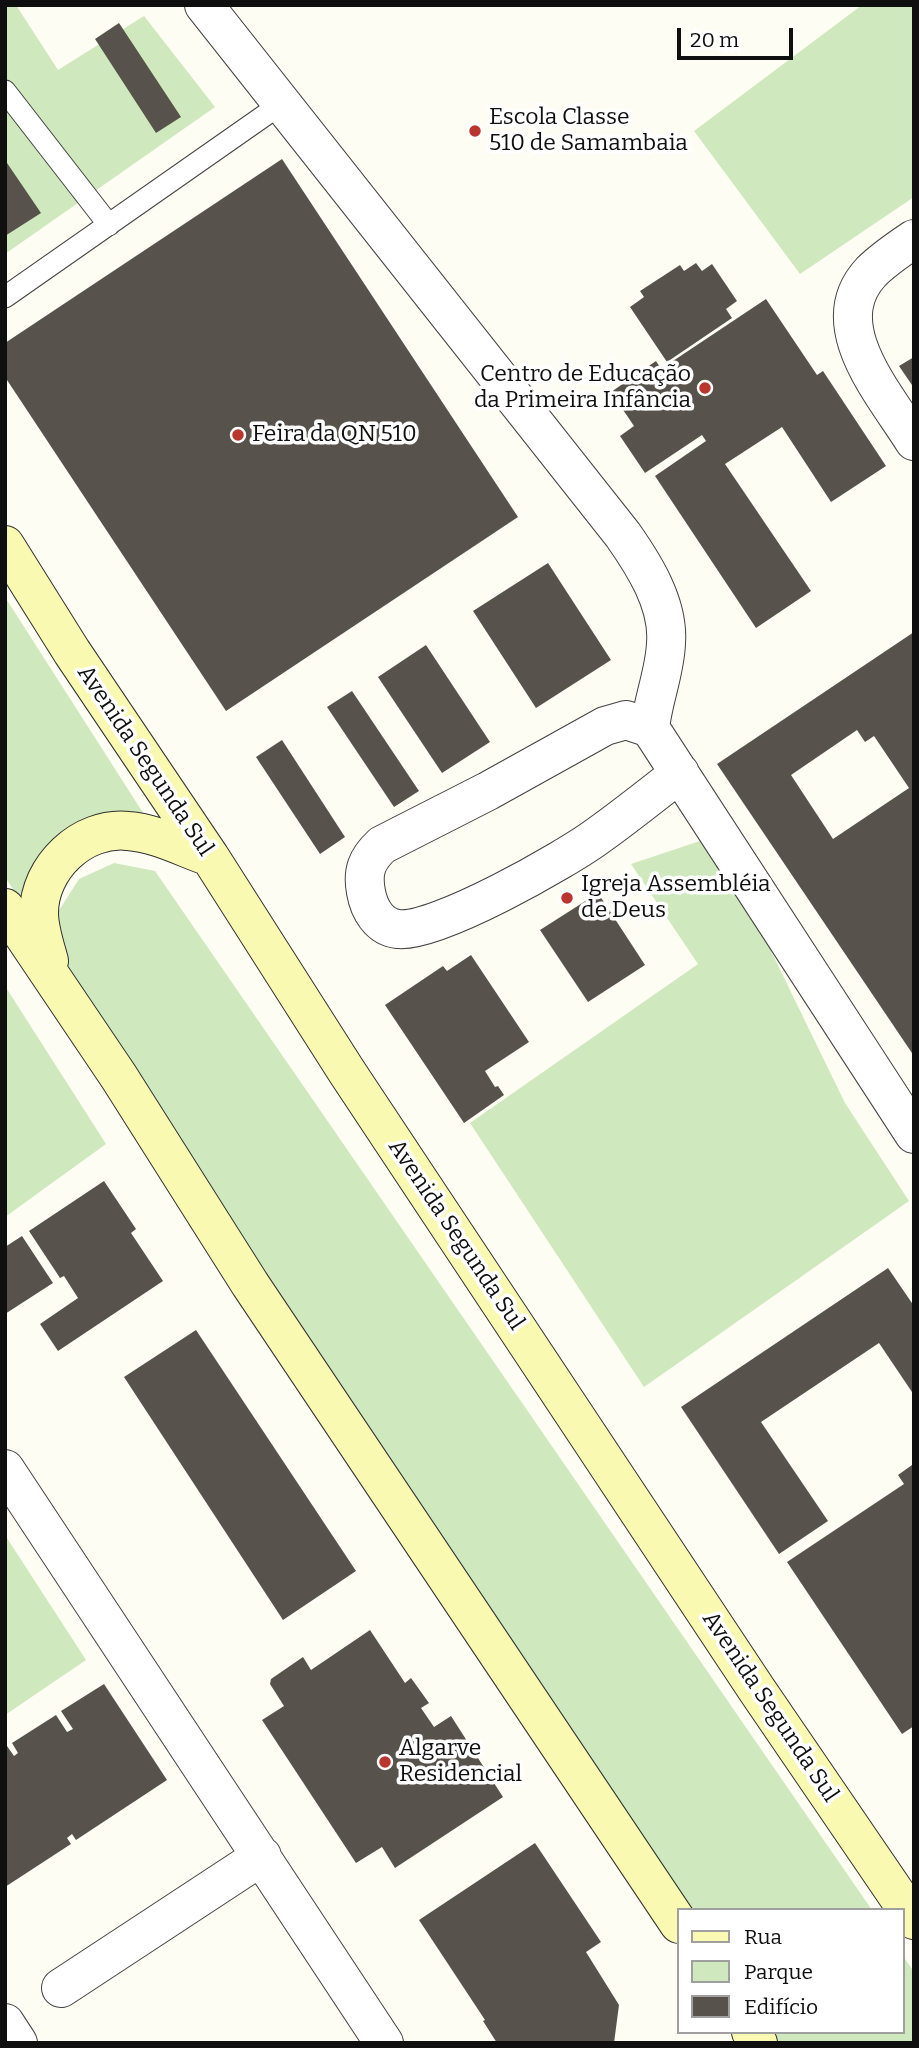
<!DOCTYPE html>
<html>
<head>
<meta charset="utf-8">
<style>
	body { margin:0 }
	#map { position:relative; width:919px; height:2048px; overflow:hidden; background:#fefdf3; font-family:Bitter,serif }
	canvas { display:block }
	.frame { position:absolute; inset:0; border:7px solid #0f0f0f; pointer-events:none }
	.legend { position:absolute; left:677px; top:1908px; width:228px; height:126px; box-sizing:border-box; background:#fff; border:2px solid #9f9f9f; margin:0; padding:9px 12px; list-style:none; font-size:21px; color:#0f0f0f }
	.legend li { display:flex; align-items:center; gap:14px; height:35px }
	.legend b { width:35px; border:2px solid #9f9f9f }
	.scale { position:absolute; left:677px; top:28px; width:116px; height:32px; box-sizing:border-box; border:4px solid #0f0f0f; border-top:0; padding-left:9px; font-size:21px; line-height:24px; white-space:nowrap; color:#0f0f0f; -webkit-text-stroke:5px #fff; paint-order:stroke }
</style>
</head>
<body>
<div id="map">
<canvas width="919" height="2048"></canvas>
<div class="frame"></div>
<ul class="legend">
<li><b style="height:9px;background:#faf9b2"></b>Rua</li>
<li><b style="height:19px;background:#cfe8bd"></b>Parque</li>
<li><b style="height:19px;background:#58524c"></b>Edifício</li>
</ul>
<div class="scale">20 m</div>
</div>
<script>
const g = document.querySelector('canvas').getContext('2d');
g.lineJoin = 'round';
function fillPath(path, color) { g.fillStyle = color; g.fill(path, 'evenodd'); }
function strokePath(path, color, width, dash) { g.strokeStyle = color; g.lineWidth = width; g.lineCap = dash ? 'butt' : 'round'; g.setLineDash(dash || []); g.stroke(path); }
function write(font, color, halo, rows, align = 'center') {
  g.font = font + ' Bitter,serif'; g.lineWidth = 7; g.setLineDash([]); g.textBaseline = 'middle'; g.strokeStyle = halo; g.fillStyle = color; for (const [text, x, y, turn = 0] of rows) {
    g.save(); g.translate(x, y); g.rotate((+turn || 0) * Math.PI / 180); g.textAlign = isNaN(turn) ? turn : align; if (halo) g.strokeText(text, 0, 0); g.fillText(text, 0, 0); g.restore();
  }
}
fillPath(new Path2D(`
	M5 5H16L58 70 144 16 215 107 5 254Z
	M862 5H914V197L800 274 694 131Z
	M5 597 147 819 77 822 37 862 26 909 5 877Z
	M715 836 845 1103 909 1201 644 1387 470 1123 698 964 631 864Z
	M114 863 155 871 872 1910H687L60 964 56 915 79 879Z
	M5 986 106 1144 5 1217Z
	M5 1535 86 1660 5 1715Z
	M903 1956 914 1972V2043H775L768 2032H903Z`), '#cfe8bd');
fillPath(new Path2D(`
	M119 23 181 117 156 133 95 39Z
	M282 159 518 517 226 711 5 377V343Z
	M5 160 41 213 5 236Z
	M696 263 702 271 712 264 737 301 726 309 732 318 667 362 630 307 644 297 640 291 680 265 684 271Z
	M766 299 817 375 823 371 886 466 831 502 782 427 725 464 811 591 756 628 655 476 706 441 702 435 645 473 620 436 634 426 611 392 656 361 661 369Z
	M914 357V388L899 366Z
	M548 563 611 660 536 708 473 611Z
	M914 632V1056L717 764ZM857 730 865 742 874 736 909 788 833 839 791 775Z
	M426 645 490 742 442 773 378 677Z
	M352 691 419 791 394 807 327 707Z
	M282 740 345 837 320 854 256 757Z
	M598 893 645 965 588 1002 540 930Z
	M471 955 529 1042 485 1071 495 1087 498 1086 504 1095 464 1123 385 1005 443 966 447 971Z
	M104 1181 136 1229 131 1233 163 1281 58 1351 40 1324 78 1298 64 1276 60 1278 29 1231Z
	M22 1236 53 1283 5 1314V1247Z
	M888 1268 914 1306V1395L879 1343 761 1422 828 1521 779 1554 681 1407Z
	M196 1330 356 1571 283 1620 124 1377Z
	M912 1465 914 1726 902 1734 787 1562 904 1484 898 1475Z
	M370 1630 405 1683 411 1678 429 1703 421 1708 434 1727 451 1716 503 1797 395 1868 382 1847 356 1863 262 1720 284 1706 270 1684 271 1679 303 1657 311 1670Z
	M104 1684 167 1780 76 1840 72 1834 67 1838 71 1844 5 1887V1747L7 1746 14 1756 18 1753 12 1743 56 1715 67 1732 73 1729 61 1711Z
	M535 1843 601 1942 586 1952 619 2005 614 2043H497L483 2021 485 2020 419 1920Z`), '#58524c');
const service = new Path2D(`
	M5 91 109 225
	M5 297 281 104`);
const minor = new Path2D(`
	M204 5 623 535C644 565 669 604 666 643 665 672 653 699 650 728
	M914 239C899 249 884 259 871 272 822 325 885 394 914 441
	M680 773C653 794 627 815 599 835 567 859 435 934 398 929 379 927 369 909 366 892 362 871 367 859 382 845L488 791 605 726 626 720 650 728 914 1134
	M5 1469 384 2043
	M61 1988 262 1856
	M5 2023 18 2043`);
const secondary = new Path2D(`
	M5 545 72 652 210 857 347 1072 757 1690 914 1920
	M5 908 119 1077 250 1284 679 1924
	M49 961C45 946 39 929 39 913 39 868 82 826 128 831 156 833 184 848 210 857
	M751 2032 758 2043`);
strokePath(service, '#424242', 23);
strokePath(minor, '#424242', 40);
strokePath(secondary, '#313131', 40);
strokePath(service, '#fff', 21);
strokePath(minor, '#fff', 38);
strokePath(secondary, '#faf9b2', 38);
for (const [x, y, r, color] of [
	[475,131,7,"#b9352e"],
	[705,388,7,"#b9352e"],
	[238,435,7,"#b9352e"],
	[567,898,7,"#b9352e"],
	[385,1762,7,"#b9352e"]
]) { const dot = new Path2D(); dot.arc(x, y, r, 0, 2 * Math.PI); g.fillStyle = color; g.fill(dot); strokePath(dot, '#fff', 2.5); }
write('23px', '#0f0f0f', '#fff', [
	["Escola Classe",489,118],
	["510 de Samambaia",489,144],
	["Centro de Educação",691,375,"right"],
	["da Primeira Infância",691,401,"right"],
	["Feira da QN 510",252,435],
	["Igreja Assembléia",581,885],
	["de Deus",581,911],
	["Algarve",399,1749],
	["Residencial",399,1775]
], 'left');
write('23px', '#0f0f0f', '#fff', [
	["Avenida Segunda Sul",145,761,56],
	["Avenida Segunda Sul",456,1235,56],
	["Avenida Segunda Sul",770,1707,56]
]);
</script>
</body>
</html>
